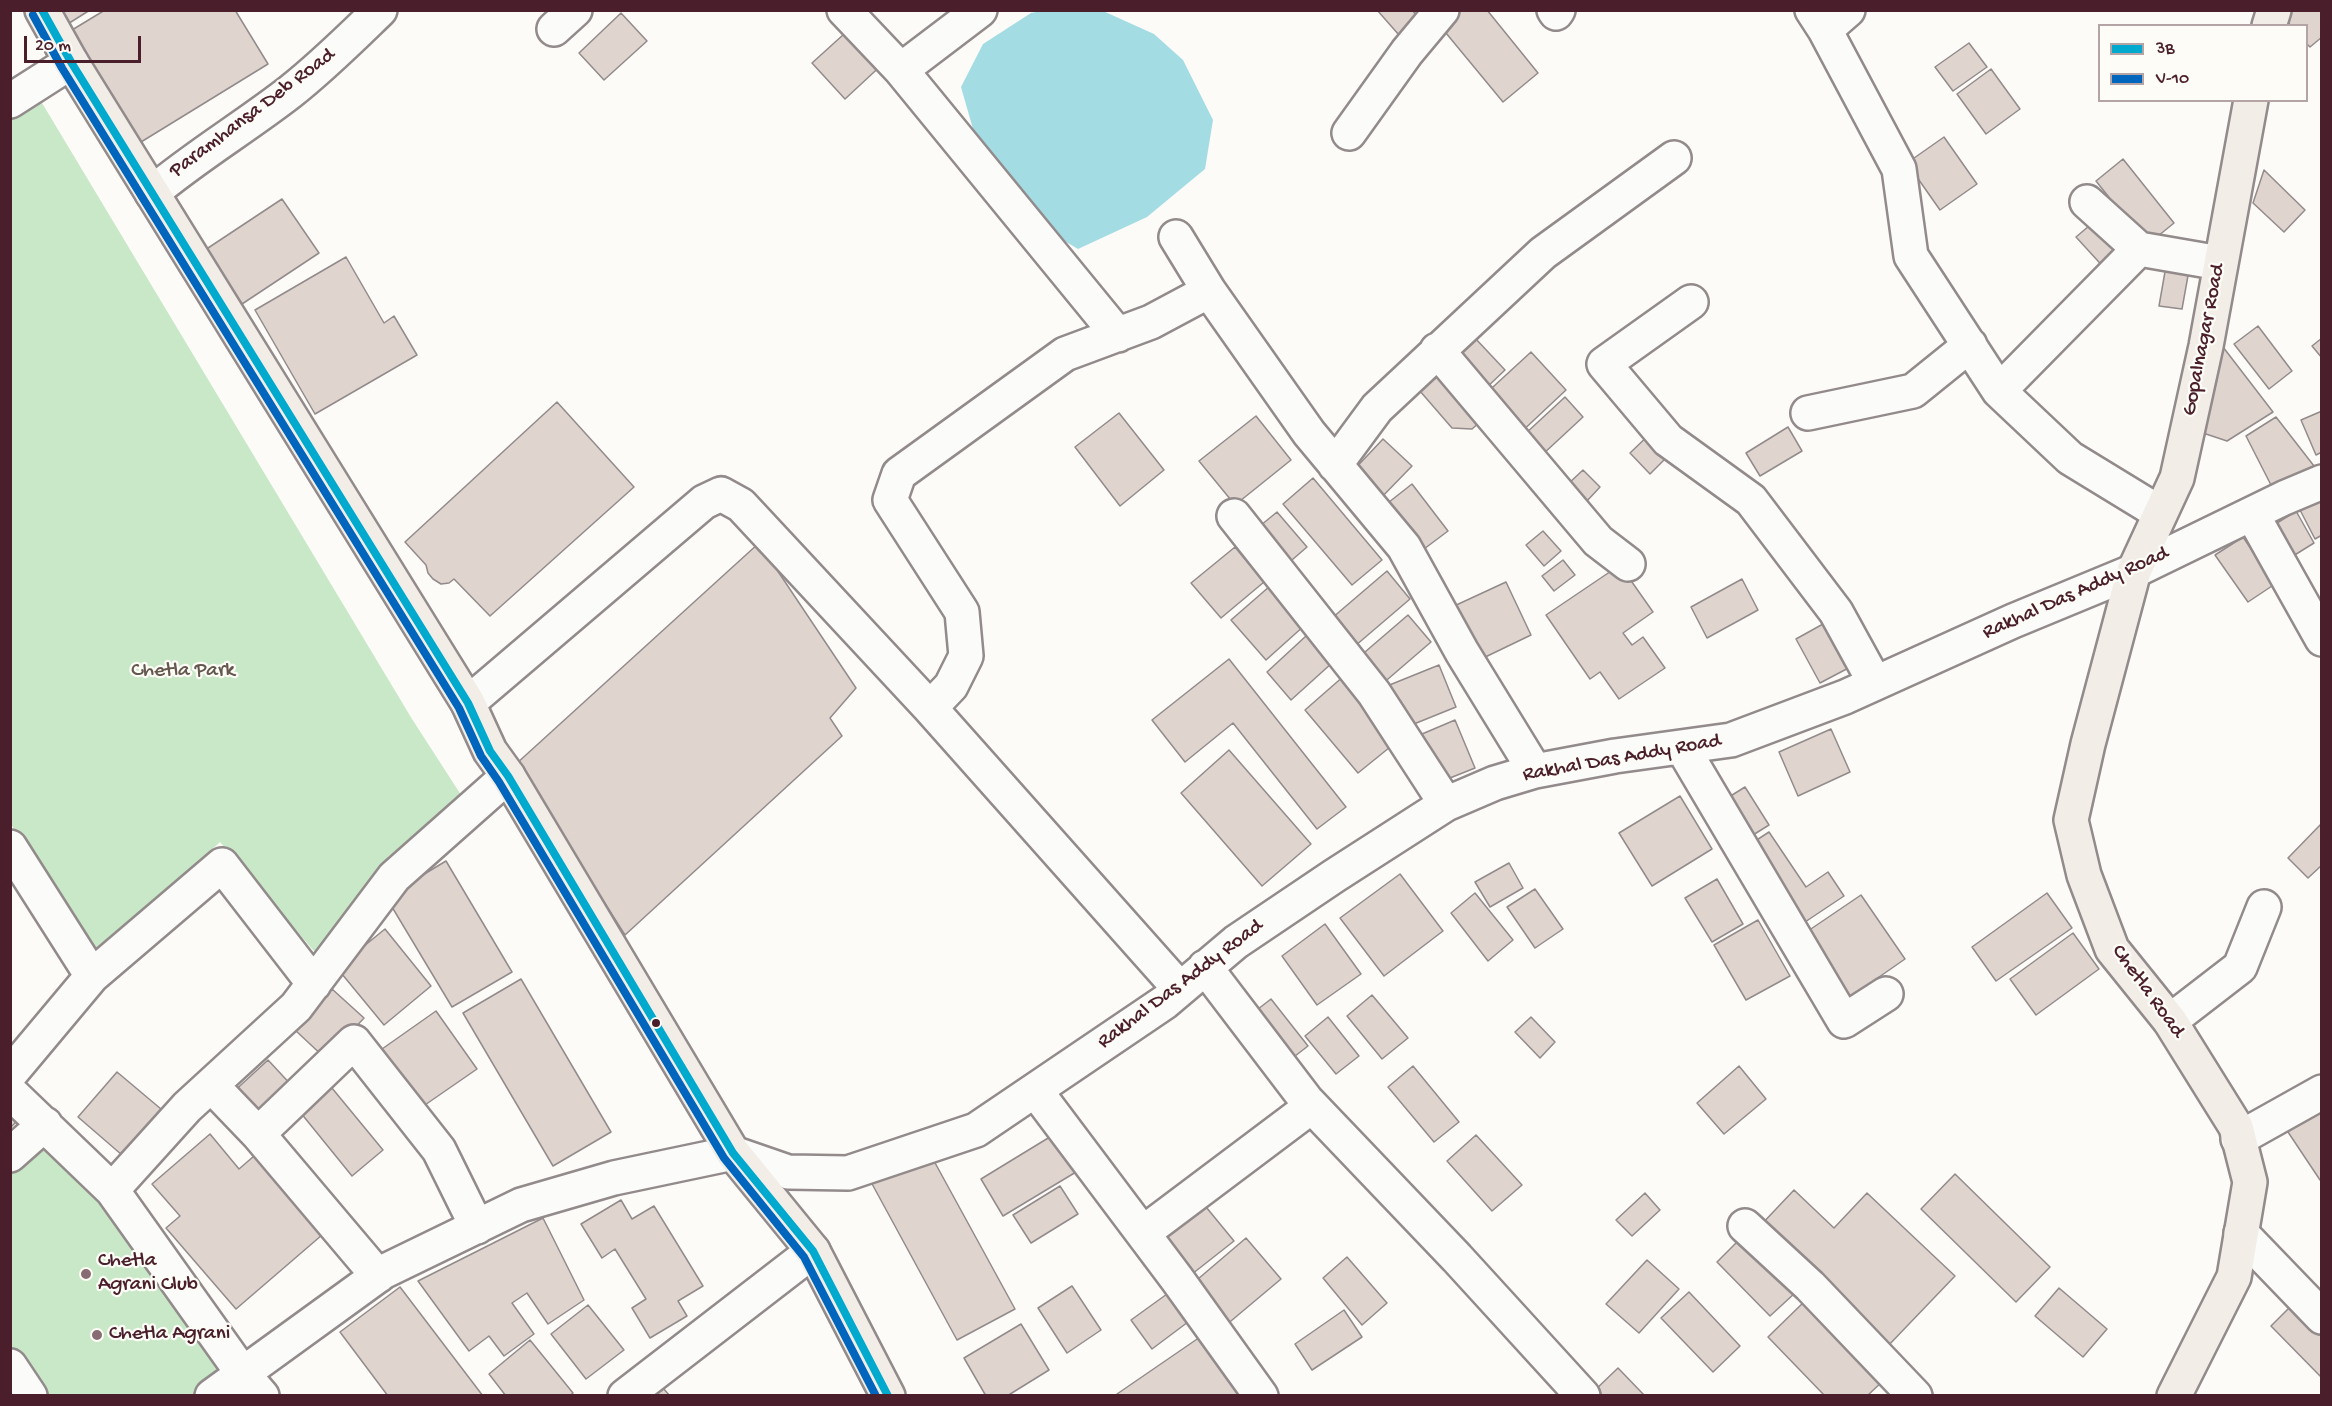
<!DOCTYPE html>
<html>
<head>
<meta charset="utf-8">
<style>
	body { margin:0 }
	#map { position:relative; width:2332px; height:1406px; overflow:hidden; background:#fcfbf8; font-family:"Gochi Hand",sans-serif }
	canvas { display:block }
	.frame { position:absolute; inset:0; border:12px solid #4a1f2b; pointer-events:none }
	.legend { position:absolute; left:2098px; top:24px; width:210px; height:78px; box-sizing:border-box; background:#fdfcf7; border:2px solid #b5a4a5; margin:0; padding:8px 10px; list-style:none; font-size:18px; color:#4a1f2b }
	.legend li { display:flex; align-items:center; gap:12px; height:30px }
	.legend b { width:30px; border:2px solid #b5a4a5 }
	.scale { position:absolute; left:24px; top:36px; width:117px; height:27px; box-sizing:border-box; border:3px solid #4a1f2b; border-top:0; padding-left:8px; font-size:18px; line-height:21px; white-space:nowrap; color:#4a1f2b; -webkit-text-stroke:4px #fdfcf7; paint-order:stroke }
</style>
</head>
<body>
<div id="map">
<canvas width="2332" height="1406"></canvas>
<div class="frame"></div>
<ul class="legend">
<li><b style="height:8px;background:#00a9ce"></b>3B</li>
<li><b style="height:8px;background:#0065bd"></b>V-10</li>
</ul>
<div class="scale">20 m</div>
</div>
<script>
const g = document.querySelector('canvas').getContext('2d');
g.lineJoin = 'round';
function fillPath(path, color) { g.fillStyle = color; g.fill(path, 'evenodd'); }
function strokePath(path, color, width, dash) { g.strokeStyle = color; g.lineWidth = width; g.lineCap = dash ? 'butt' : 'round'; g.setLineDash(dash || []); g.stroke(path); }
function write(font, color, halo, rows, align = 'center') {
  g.font = font + ' "Gochi Hand",sans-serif'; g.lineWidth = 4.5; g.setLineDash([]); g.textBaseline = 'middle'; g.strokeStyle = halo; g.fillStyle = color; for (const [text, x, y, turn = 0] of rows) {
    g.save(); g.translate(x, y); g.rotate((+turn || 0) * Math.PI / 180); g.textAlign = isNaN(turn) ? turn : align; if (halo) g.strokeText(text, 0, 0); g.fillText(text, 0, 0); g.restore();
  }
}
fillPath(new Path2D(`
	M33 88 412 719 463 798 388 857 319 957 220 842 97 959 11 824 10 103Z
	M44 1136 107 1199 231 1372 196 1395H42L11 1349 10 1165Z`), '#c9e8c7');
fillPath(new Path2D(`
	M1046 10 1103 11 1154 34 1183 60 1213 120 1205 169 1147 217 1078 249 1031 221 981 157 961 87 983 44 1031 13Z`), '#a4dce4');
const building = new Path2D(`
	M53 10H90L63 27Z
	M105 10H235L268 64 141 142 72 30Z
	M1377 10H1412L1418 17 1399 35Z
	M1461 10H1487L1538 73 1503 102 1441 27Z
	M2278 10H2322V37L2310 47 2306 43V26H2291Z
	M621 13 647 41 604 80 579 53Z
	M854 25 887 60 845 99 812 63Z
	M1969 43 1987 67 1953 91 1935 67Z
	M1991 69 2020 109 1986 134 1957 94Z
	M1944 137 1977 184 1940 210 1907 163Z
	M2123 159 2174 223 2147 245 2096 181Z
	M2264 170 2305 210 2284 232 2253 203Z
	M282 199 319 253 242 304 205 250Z
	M2096 220 2128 255 2108 272 2076 237Z
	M346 257 384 323 394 316 417 355 315 414 255 310Z
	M2166 266 2189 270 2182 309 2159 306Z
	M2258 326 2292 371 2269 389 2234 344Z
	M1474 337 1505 370 1484 390 1453 357Z
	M2322 338V358L2312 346Z
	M2223 347 2273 412 2227 441 2203 433Z
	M1531 352 1566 390 1517 436 1481 398Z
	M1440 360 1488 415 1472 429 1452 428 1413 383Z
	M1565 397 1583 417 1542 455 1524 435Z
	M557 402 634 487 490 616 454 579 449 583 441 584 433 579 428 573 426 565 405 542Z
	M2322 411V452L2316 455 2301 420Z
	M1119 413 1164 470 1120 506 1075 447Z
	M1256 416 1291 460 1235 505 1199 461Z
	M2276 417 2314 466 2271 485 2246 436Z
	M1788 427 1802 451 1760 476 1746 453Z
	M1655 429 1674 450 1650 474 1630 453Z
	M1383 439 1412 466 1377 502 1349 475Z
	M1583 470 1600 487 1586 502 1568 484Z
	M1313 478 1382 560 1352 585 1283 504Z
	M1412 484 1448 531 1420 552 1384 506Z
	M2322 496V535L2315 539 2299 508Z
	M2296 511 2314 543 2285 561 2266 530Z
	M1277 512 1307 547 1285 566 1255 530Z
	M1543 531 1561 551 1544 566 1526 545Z
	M2243 537 2275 584 2248 602 2215 555Z
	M759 543 856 688 830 718 842 736 625 935 516 764Z
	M1235 547 1264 582 1221 618 1191 583Z
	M1563 560 1575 575 1554 591 1542 576Z
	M1620 565 1653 612 1623 633 1632 645 1643 637 1665 668 1619 699 1600 672 1590 679 1546 615Z
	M1387 571 1410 599 1355 646 1332 618Z
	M1742 579 1758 610 1707 638 1691 607Z
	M1506 582 1531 635 1477 661 1452 607Z
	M1270 586 1305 625 1266 660 1231 620Z
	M1408 615 1431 642 1381 685 1358 658Z
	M1832 619 1856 664 1820 683 1796 639Z
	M1306 636 1332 663 1291 700 1267 672Z
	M1229 659 1346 807 1317 829 1233 723 1185 762 1152 720Z
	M1439 665 1456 707 1404 728 1387 686Z
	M1345 675 1400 739 1358 773 1305 710Z
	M1455 720 1475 768 1435 784 1415 737Z
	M1831 729 1850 772 1798 796 1779 752Z
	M1229 750 1311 844 1262 886 1181 793Z
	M1745 787 1769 825 1745 840 1721 802Z
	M1680 796 1712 849 1652 886 1619 833Z
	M2322 823V865L2308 878 2288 858Z
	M1769 832 1806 887 1828 872 1844 896 1799 926 1746 847Z
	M446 861 512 972 452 1007 386 897Z
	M1509 863 1523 888 1490 907 1475 882Z
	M1400 874 1443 931 1384 976 1340 918Z
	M1717 879 1743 924 1712 942 1685 898Z
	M1535 889 1563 929 1535 948 1507 907Z
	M1475 893 1513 940 1488 961 1451 913Z
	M2047 893 2072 928 1996 981 1972 947Z
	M1861 895 1905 959 1846 1000 1802 935Z
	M1758 920 1790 976 1746 1000 1714 945Z
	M1325 924 1361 974 1317 1005 1282 956Z
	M385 929 431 986 384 1025 337 968Z
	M2073 933 2099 969 2036 1015 2010 979Z
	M521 979 611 1132 553 1166 463 1013Z
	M332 989 364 1018 326 1059 295 1030Z
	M1372 995 1408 1038 1382 1059 1347 1016Z
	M1271 999 1308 1046 1286 1063 1249 1016Z
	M436 1011 477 1069 422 1107 382 1049Z
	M1328 1017 1359 1056 1336 1074 1305 1036Z
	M1531 1017 1555 1042 1540 1058 1515 1032Z
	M268 1060 295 1089 257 1124 230 1095Z
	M1413 1066 1459 1122 1434 1142 1388 1087Z
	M1739 1066 1766 1099 1724 1134 1697 1103Z
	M117 1072 161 1109 122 1155 78 1117Z
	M327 1082 383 1150 352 1176 296 1107Z
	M2322 1100V1179L2320 1180 2284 1126Z
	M10 1112 19 1119 10 1128Z
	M1058 1132 1081 1169 1003 1216 981 1179Z
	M210 1134 239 1169 254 1156 322 1235 236 1309 166 1228 180 1216 152 1184Z
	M1476 1135 1522 1185 1492 1211 1447 1161Z
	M928 1150 1015 1309 957 1340 871 1182Z
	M1955 1174 2050 1267 2016 1302 1921 1209Z
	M1060 1186 1078 1214 1031 1243 1013 1215Z
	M1794 1190 1834 1228 1867 1193 1955 1276 1886 1348 1759 1227Z
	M1645 1193 1660 1210 1632 1236 1616 1220Z
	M1197 1196 1234 1241 1187 1278 1151 1233Z
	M621 1200 632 1219 654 1206 703 1286 678 1301 687 1316 650 1338 632 1308 646 1299 615 1249 602 1258 581 1224Z
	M543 1218 584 1300 548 1324 527 1293 512 1303 534 1334 504 1356 489 1336 469 1351 418 1281Z
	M1246 1238 1281 1279 1225 1326 1191 1285Z
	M1741 1238 1795 1293 1770 1316 1717 1262Z
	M1347 1257 1387 1303 1362 1325 1323 1278Z
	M1647 1260 1679 1289 1639 1333 1606 1304Z
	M1072 1286 1101 1330 1067 1353 1038 1308Z
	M400 1287 483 1396H388L340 1332Z
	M2059 1288 2107 1329 2083 1357 2035 1316Z
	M1689 1292 1740 1346 1713 1372 1661 1318Z
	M1167 1294 1188 1322 1152 1349 1131 1320Z
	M1807 1299 1885 1379 1867 1396H1825L1768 1337Z
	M2297 1300 2322 1326V1378L2271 1326Z
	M588 1305 624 1350 586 1379 551 1334Z
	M1344 1310 1362 1337 1312 1370 1295 1344Z
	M1021 1324 1049 1370 1007 1396H986L964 1358Z
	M1203 1335 1245 1396H1118L1117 1394Z
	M530 1340 573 1393 570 1396H506L489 1374Z
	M1618 1368 1645 1396H1596L1593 1392Z
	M663 1388 670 1396H655Z`);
fillPath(building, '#dfd5ce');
strokePath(building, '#928a8b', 1.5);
const minor = new Path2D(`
	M844 10 901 70 980 10
	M1554 10 1556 13 1558 10
	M1812 10 1825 30 1899 169 1911 256 1999 391 2070 458 2160 513
	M554 29 575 10
	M1825 30 1848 10
	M901 70 1118 335
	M10 101 71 62
	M1349 133 1407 52 1442 10
	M152 193C196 156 245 127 290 92 322 67 351 38 380 10
	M2087 202 2139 249
	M1176 237 1209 291 1309 433 1404 547 1462 652 1535 771
	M1691 302 1604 364 1668 440 1751 500 1836 612 1875 683
	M1437 350 1598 541 1628 564
	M1999 391 2139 249 2220 263
	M1808 413 1913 391 1970 345
	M1335 465 1377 408 1543 253 1674 158
	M2252 514 2322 639
	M1234 516 1374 693 1446 804
	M468 703 704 502 721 494 741 505 930 708 1180 989
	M930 708 951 686 966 656 962 612 890 500 899 474 1065 354 1151 322 1209 291
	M1682 747 1844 1021 1886 994
	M10 847 92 976
	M1205 967 1307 1101 1457 1258 1583 1396
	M2170 1021 2240 967 2264 907
	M10 1074 92 976 222 865 314 984
	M211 1085 258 1134 378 1276
	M1035 1090 1177 1279 1261 1396
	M10 1092 112 1190 243 1374 262 1396
	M258 1134 354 1042 439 1150 477 1227
	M2238 1139 2322 1092
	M10 1155 45 1124
	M112 1190 187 1107 296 1007 394 877 508 776
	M1745 1226 1810 1286 1915 1396
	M1143 1233 1312 1106
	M2241 1233 2322 1317
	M10 1366 30 1396
	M212 1396 383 1272 521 1205 614 1178 733 1153 788 1172 848 1173 976 1130 1165 1002 1236 942 1334 876 1446 804 1495 783 1535 771 1615 756 1731 740 1845 697 2013 621 2134 571 2284 498 2322 482
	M625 1396 813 1251`);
const major = new Path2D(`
	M42 10 71 62 468 703 490 751 508 776 733 1153 813 1251 888 1396
	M2269 26 2274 10
	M2174 1396 2234 1277 2250 1182 2236 1127 2170 1021 2112 949 2084 875 2071 820 2088 744 2134 571 2177 478 2206 346 2251 100`);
strokePath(minor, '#928a8b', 38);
strokePath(major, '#928a8b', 38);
strokePath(minor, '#fbfbf9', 33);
strokePath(major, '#f2eee7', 33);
strokePath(new Path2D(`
	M42 10 71 62 468 703 490 751 508 776 733 1153 813 1251 888 1396`), '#00a9ce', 8);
strokePath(new Path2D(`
	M33 15 62 68 459 708 481 756 499 782 724 1158 804 1257 876 1396`), '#0065bd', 8);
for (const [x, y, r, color] of [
	[656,1023,5,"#4a1f2b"],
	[86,1274,6,"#886c73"],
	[97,1335,6,"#886c73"]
]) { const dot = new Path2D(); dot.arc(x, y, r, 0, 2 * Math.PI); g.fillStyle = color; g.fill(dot); strokePath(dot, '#fdfcf7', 2); }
write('21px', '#4a1f2b', '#fdfcf7', [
	["Paramhansa Deb Road",253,114,-37],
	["Gopalnagar Road",2205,340,-79],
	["Rakhal Das Addy Road",2076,594,-24],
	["Rakhal Das Addy Road",1622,759,-10],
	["Rakhal Das Addy Road",1181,985,-37],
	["Chetla Road",2147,992,54]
]);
write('21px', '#64574e', '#fdfcf7', [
	["Chetla Park",183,672]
]);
write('21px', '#4a1f2b', '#fdfcf7', [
	["Chetla",98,1262],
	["Agrani Club",98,1286],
	["Chetla Agrani",109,1335]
], 'left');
</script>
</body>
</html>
